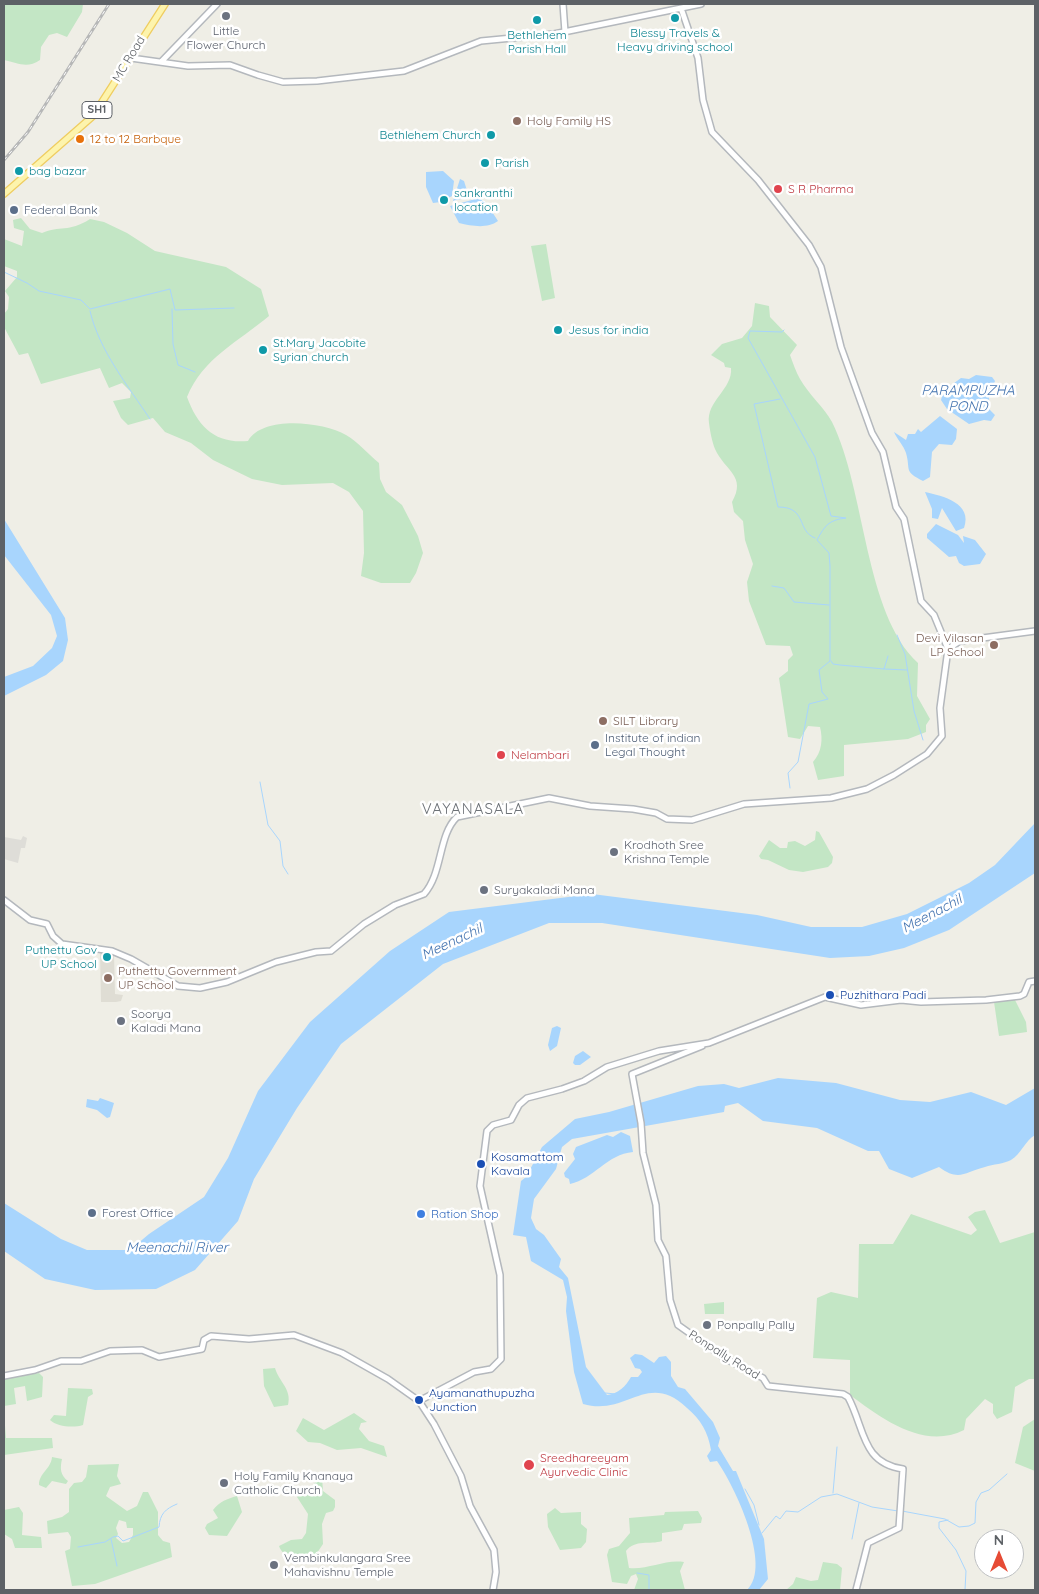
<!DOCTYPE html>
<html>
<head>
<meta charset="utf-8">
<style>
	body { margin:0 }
	#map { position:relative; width:1039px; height:1594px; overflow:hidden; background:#efeee6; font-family:Quicksand,sans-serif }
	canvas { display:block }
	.frame { position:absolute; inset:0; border:5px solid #5d6166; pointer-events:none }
	.north { position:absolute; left:974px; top:1529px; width:50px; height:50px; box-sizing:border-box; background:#fff; border:1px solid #bec0c2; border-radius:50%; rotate:0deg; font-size:14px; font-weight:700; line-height:20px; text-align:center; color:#5d6166 }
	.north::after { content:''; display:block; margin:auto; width:18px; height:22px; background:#e64b35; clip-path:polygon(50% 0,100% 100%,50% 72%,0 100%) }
</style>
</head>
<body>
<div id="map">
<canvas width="1039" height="1594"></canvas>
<div class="frame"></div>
<div class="north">N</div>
</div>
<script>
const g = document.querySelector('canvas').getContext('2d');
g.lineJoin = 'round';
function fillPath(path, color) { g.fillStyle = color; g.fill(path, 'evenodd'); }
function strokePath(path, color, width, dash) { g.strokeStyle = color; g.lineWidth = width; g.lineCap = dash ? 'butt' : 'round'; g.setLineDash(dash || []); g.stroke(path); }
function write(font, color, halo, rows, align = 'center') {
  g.font = font + ' Quicksand,sans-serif'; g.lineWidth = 5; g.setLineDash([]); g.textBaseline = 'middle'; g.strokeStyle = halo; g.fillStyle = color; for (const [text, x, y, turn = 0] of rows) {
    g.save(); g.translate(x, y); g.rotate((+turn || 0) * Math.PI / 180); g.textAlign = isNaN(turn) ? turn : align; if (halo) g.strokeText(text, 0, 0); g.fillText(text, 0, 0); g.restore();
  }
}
fillPath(new Path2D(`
	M23 836 27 838 25 848H21L18 863 4 859V837L21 840Z`), '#deddd8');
fillPath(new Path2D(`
	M100 951 114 954 115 994 123 995 121 1001 116 1002H101Z`), '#dfddd4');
fillPath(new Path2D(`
	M4 4H83L82 12 67 37 57 33 49 35 41 47 40 60C27 69 18 63 4 60Z
	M21 218 30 229 42 233C60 225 68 233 90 219L104 222 127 233 155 251 226 267 261 289 269 316C238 342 203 358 187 397 198 427 215 444 248 441 263 415 323 422 346 435 358 442 368 454 379 463L380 479 386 492 402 505 418 536 423 553 416 573 410 583H381L361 576 364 553 363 511 349 492 333 483 282 485 252 479 213 460 191 443 165 432 153 418 128 425 121 418 113 401 130 398 131 392 122 383 109 388 100 368 41 384 28 353 19 355 4 327V314L8 309 9 297 5 291 17 277V271L4 266V239L22 246 24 231 14 228 13 220Z
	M546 244 555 298 542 301 531 246Z
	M755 303 769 306 770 317 797 345 790 355C793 363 796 372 800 379 809 395 824 407 832 422 866 491 864 613 918 663L917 696 930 719 926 725V732L908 739 844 745V776L818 780 813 762C822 752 823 739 820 727L808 726 800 739 788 737 779 678 788 671V660L793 655 790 646 766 645 749 601 747 582 753 564 745 540 743 521 734 512 732 502C747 476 725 471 715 449 712 442 710 431 709 423 706 401 733 389 731 368L725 367 724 363 711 355 722 344 742 338 752 326Z
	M816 831 819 832 833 857 832 863 828 867 803 872 789 870 768 860 761 859 759 856 769 840 780 848H787L788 842 795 841 805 846 815 840Z
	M1015 1000 1026 1022 1027 1032 999 1036 994 1002Z
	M985 1210 1000 1243 1035 1232V1379H1029L1015 1387 1012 1412 997 1419 993 1413V1404L985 1399 966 1419 964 1430C924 1450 882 1419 850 1395V1360L813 1358 817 1298 831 1292 858 1298 859 1244H893L911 1214 971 1235 977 1230 968 1217 975 1212Z
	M724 1302V1314H705L704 1304Z
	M275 1368C279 1382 292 1389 288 1405L274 1407 264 1386 263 1369Z
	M39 1373 43 1377 42 1397 27 1401 25 1386 14 1388 16 1404 4 1406V1378Z
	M68 1388 92 1389 93 1394 88 1397 83 1425C74 1428 57 1427 50 1420L54 1415 66 1416Z
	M4 1413 6 1438H52L53 1448 4 1455Z
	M354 1413 367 1422 361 1423 359 1429 369 1441 384 1446 387 1457 361 1448 337 1450 320 1443 308 1442 296 1431 303 1418 324 1430Z
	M1035 1419V1471L1015 1463 1023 1427Z
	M52 1457 62 1459C60 1468 60 1475 68 1481L66 1484 52 1481 46 1488 39 1485C39 1473 51 1469 52 1457Z
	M119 1464 117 1476 121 1484 110 1487 106 1496 127 1511 137 1506 143 1492H148L158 1512V1535L163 1541 170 1543 172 1557 95 1584 72 1586 65 1551 70 1549 71 1537 68 1532 48 1534 47 1521 62 1517 69 1512V1489L74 1483 82 1482 86 1477 88 1465ZM119 1520 126 1522 127 1528H133V1535L129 1542 122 1543 116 1538 118 1534 116 1528Z
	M322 1477 323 1491 335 1500V1507L333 1511 326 1513 322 1524 323 1544 313 1559C300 1559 284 1560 279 1546L291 1540 302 1539 306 1533 308 1514 297 1497 310 1490 318 1478Z
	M237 1496 242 1512 227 1536 209 1535 205 1528 207 1524 218 1518 213 1510C220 1501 227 1499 237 1496Z
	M19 1507 23 1513 22 1535 41 1537 42 1548H15L12 1539 4 1534V1510Z
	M555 1508 561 1513 581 1512V1524L587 1529 586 1542 581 1548 560 1550 548 1527 547 1514Z
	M698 1511 702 1518 701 1523 684 1524 682 1530 662 1533V1541C650 1545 635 1539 626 1551L629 1568C648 1570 665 1559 684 1562L680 1571 685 1590H634L638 1579 636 1574 631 1576 627 1584 612 1582 607 1555 609 1549 619 1546 630 1533 629 1518 664 1515 665 1512Z
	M823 1562 837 1564 842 1568 840 1590H786L793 1584 796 1577 811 1581 818 1580Z`), '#c3e6c5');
fillPath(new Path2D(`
	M443 171 454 181 452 196 441 202 433 203 426 187V172Z
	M460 179 464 181 469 197 453 201Z
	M479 198 487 204 498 221C487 229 472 226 459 223L450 206Z
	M976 375 992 377 995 381 989 398 990 410 995 415 991 421 984 420 969 424 947 409 941 400C943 389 952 385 961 378L969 379Z
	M940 416 957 429 956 439 952 445 939 444 932 452 930 477 923 481C903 471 911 470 906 453 904 446 897 439 894 432L906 440 908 434H915L918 429 921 432Z
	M925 492C943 496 973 503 964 528L956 531 942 508 938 519 932 518V509Z
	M4 519 65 618 68 640 63 661 46 675 4 696V677L33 666 52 648 57 636 51 615 4 555Z
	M936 524 958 535 964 543 963 536 975 540 986 554 980 564 964 566 959 563 956 556 949 557 927 538V534Z
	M1035 823V873L949 930 904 948 869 956 830 958 602 923H549L443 964 341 1044 297 1108 254 1179 238 1221 195 1270 156 1289 95 1290 45 1279 4 1251V1203L61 1239 87 1250H130L149 1234 204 1197 228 1158 258 1091 310 1022 390 951 449 912 592 894 757 915 811 927H862L907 914 969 883 995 865Z
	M557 1026 561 1028 557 1046 550 1051 548 1045 552 1028Z
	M583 1051 591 1057 580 1065H575L573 1063 575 1056Z
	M778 1078 836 1083 900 1100 930 1102 971 1092 1006 1105 1035 1088V1135C1025 1141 1021 1154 1011 1160 1004 1164 993 1164 985 1167 965 1172 959 1182 939 1167L912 1178 889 1169 879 1151H868L817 1128 763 1121 738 1103 725 1106 724 1112 572 1139 562 1147 556 1169 534 1199 531 1218 536 1229 544 1235 561 1259 559 1267 568 1278 586 1367 607 1395C618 1394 626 1386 631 1377H638L642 1372 640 1369 635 1368 630 1358 635 1354 642 1355 654 1363 659 1357 666 1356 671 1362V1376L678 1387 685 1389 713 1422 720 1438 718 1446 733 1471H736L764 1539 768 1579 759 1590H747C773 1566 734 1485 717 1461L710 1462 707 1456 711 1450C708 1432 701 1420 687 1408 647 1370 627 1417 583 1404L574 1372 566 1311 567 1297 563 1280 531 1261 526 1237 513 1235 521 1181 526 1177 542 1147 575 1119 609 1112 698 1086 724 1084 739 1088Z
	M100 1098 114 1103 110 1117 107 1118 97 1110 86 1107 87 1099 98 1101Z
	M621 1132 630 1136 633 1152C607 1154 594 1179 570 1184L569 1179 565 1177 564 1173 575 1159 573 1154 576 1147 607 1135 613 1137Z`), '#a8d5fd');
strokePath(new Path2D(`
	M4 272 27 283 39 291 81 300 90 309 170 289 175 310 234 308
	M172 309 173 344 178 365 195 372
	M90 311C99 350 128 386 150 419
	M784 330 782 332 750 331 748 338 815 457 831 516 846 518C829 520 825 525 817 540L829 553 830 566V661L819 670 822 692 828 699 809 704 798 762 788 773 790 788
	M780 399 754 404 778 507C808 507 796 531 815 538
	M772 586 784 588 794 602 829 605
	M897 635 905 654 914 711 923 740
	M831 661 833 664 840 665 884 669 888 656
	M884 669 907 670
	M260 782 268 825 280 841 283 866 288 874
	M605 1393 616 1394
	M745 1489 754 1505 759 1525
	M833 1493 837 1447
	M902 1511 945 1519 959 1527 969 1526 975 1523 976 1502 981 1493 989 1490 1007 1474
	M948 1520 939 1522V1528L956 1550 966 1571 965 1590
	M762 1533 776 1516 780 1519 786 1511 798 1512 821 1497 837 1494 872 1507 898 1511
	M111 1539 117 1566
	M852 1539 859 1503
	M78 1547 105 1542 113 1537 118 1536 123 1541 159 1527C160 1514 165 1509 177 1504
	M637 1573 649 1575V1590`), '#a8d5fd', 1);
const secondary = new Path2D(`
	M563 4 565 32
	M131 58 188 66 230 65 258 75 283 82 317 81 404 71 481 41 554 34 701 4
	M161 62 217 4
	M948 649 960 641 1035 631
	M4 900 30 920 47 924 53 936 62 944 112 951 131 959 178 986 200 988 227 982 276 962 316 952 331 951 364 924 395 905 424 894C443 873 438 835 457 817L549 798 590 806 633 809 656 813 667 819 692 820 744 804 831 798 867 789 894 775 927 754 942 736 940 708 948 649 934 615 921 601 904 519 896 507 883 452 872 433 841 347 821 267 809 245 758 180 712 132 703 100 698 58 681 8
	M702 1046 632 1074 641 1123 643 1153 656 1205 658 1240 666 1256 670 1300 678 1325 726 1359 763 1378 768 1386 843 1394 848 1397C865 1428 861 1463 903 1469L899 1528 868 1543 856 1590
	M4 1376 35 1370 61 1361H81L110 1351 142 1350 159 1357 202 1349 204 1340 211 1336 249 1339 294 1335 342 1353 388 1379 419 1401 434 1424 461 1476 470 1506 494 1550 496 1572 493 1590
	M419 1401 474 1372 491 1369 501 1359 500 1275 480 1186 487 1131 493 1125 511 1120 519 1105 527 1098 562 1089 584 1081 607 1067 659 1051 709 1043 825 997 861 1005 901 1000 921 1002 986 1000 1020 996 1024 994 1029 982 1035 981`);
const primary = new Path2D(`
	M4 194 93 116 165 4`);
strokePath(secondary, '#b4b8bd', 8);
strokePath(primary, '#efcd60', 8);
strokePath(secondary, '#fff', 5);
strokePath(primary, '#fdf4ad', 5.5);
const rail = new Path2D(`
	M4 160 28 132 109 4`);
strokePath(rail, '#b6b7b7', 3);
strokePath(rail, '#fff', 1, [4]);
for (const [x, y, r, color] of [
	[226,16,5,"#6b7280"],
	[675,18,5,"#0f9aa8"],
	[537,20,5,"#0f9aa8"],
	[517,121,5,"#8d6e63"],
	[491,135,5,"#0f9aa8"],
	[80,139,5,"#e8710a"],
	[485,163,5,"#0f9aa8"],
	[19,171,5,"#0f9aa8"],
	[778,189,5,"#e0444e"],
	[444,200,5,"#0f9aa8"],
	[14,210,5,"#5c6f8a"],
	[558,330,5,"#0f9aa8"],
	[263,350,5,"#0f9aa8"],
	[994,645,5,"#8d6e63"],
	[603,721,5,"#8d6e63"],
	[595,745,5,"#5c6f8a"],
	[501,755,5,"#e0444e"],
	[614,852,5,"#6b7280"],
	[484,890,5,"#6b7280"],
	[107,957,5,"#0f9aa8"],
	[108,978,5,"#8d6e63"],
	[830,995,5,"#1a4fb4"],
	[121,1021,5,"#6b7280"],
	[481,1164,5,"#1a4fb4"],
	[92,1213,5,"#5c6f8a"],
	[421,1214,5,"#3f7fe0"],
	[707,1325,5,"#6b7280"],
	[419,1400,5,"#1a4fb4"],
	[529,1465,6,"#e0444e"],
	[224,1483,5,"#6b7280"],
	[274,1565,5,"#6b7280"]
]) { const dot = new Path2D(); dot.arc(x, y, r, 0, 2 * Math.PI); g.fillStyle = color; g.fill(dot); strokePath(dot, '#fff', 2); }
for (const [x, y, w] of [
	[97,110,30]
]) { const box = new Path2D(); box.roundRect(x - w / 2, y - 8.5, w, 17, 4); g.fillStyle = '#fff'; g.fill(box); strokePath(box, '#5d6166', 1); }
write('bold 11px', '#5d6166', null, [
	["SH1",97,110]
]);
write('12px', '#5b616d', '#fff', [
	["Little",226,31,"center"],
	["Flower Church",226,45,"center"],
	["Krodhoth Sree",624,845],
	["Krishna Temple",624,859],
	["Suryakaladi Mana",494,890],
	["Soorya",131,1014],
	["Kaladi Mana",131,1028],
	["Ponpally Pally",717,1325],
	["Holy Family Knanaya",234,1476],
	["Catholic Church",234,1490],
	["Vembinkulangara Sree",284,1558],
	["Mahavishnu Temple",284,1572]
], 'left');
write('12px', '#0d838f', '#fff', [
	["Blessy Travels &",675,33,"center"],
	["Heavy driving school",675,47,"center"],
	["Bethlehem",537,35,"center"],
	["Parish Hall",537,49,"center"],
	["Bethlehem Church",481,135,"right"],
	["Parish",495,163],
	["bag bazar",29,171],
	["sankranthi",454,193],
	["location",454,207],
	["Jesus for india",568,330],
	["St.Mary Jacobite",273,343],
	["Syrian church",273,357],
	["Puthettu Gov",97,950,"right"],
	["UP School",97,964,"right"]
], 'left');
write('12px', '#5d6166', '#fff', [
	["MC Road",129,59,-59],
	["Ponpally Road",724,1355,32]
]);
write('12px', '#785e54', '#fff', [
	["Holy Family HS",527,121],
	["Devi Vilasan",984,638,"right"],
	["LP School",984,652,"right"],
	["SILT Library",613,721],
	["Puthettu Government",118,971],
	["UP School",118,985]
], 'left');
write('12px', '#c56008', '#fff', [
	["12 to 12 Barbque",90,139]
], 'left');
write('12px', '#be3a42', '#fff', [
	["S R Pharma",788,189],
	["Nelambari",511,755],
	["Sreedhareeyam",540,1458],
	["Ayurvedic Clinic",540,1472]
], 'left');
write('12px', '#4e5e75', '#fff', [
	["Federal Bank",24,210],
	["Institute of indian",605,738],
	["Legal Thought",605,752],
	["Forest Office",102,1213]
], 'left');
write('12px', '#164399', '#fff', [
	["Puzhithara Padi",840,995],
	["Kosamattom",491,1157],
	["Kavala",491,1171],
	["Ayamanathupuzha",429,1393],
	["Junction",429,1407]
], 'left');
write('12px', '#366cbe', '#fff', [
	["Ration Shop",431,1214]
], 'left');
write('italic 14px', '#4474b0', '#fff', [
	["PARAMPUZHA",968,391],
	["POND",968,407],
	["Meenachil",932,914,-28],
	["Meenachil",452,942,-25],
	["Meenachil River",177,1248]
]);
g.letterSpacing = '1px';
write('15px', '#6e7378', '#fff', [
	["VAYANASALA",473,809]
]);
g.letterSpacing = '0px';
</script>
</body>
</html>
